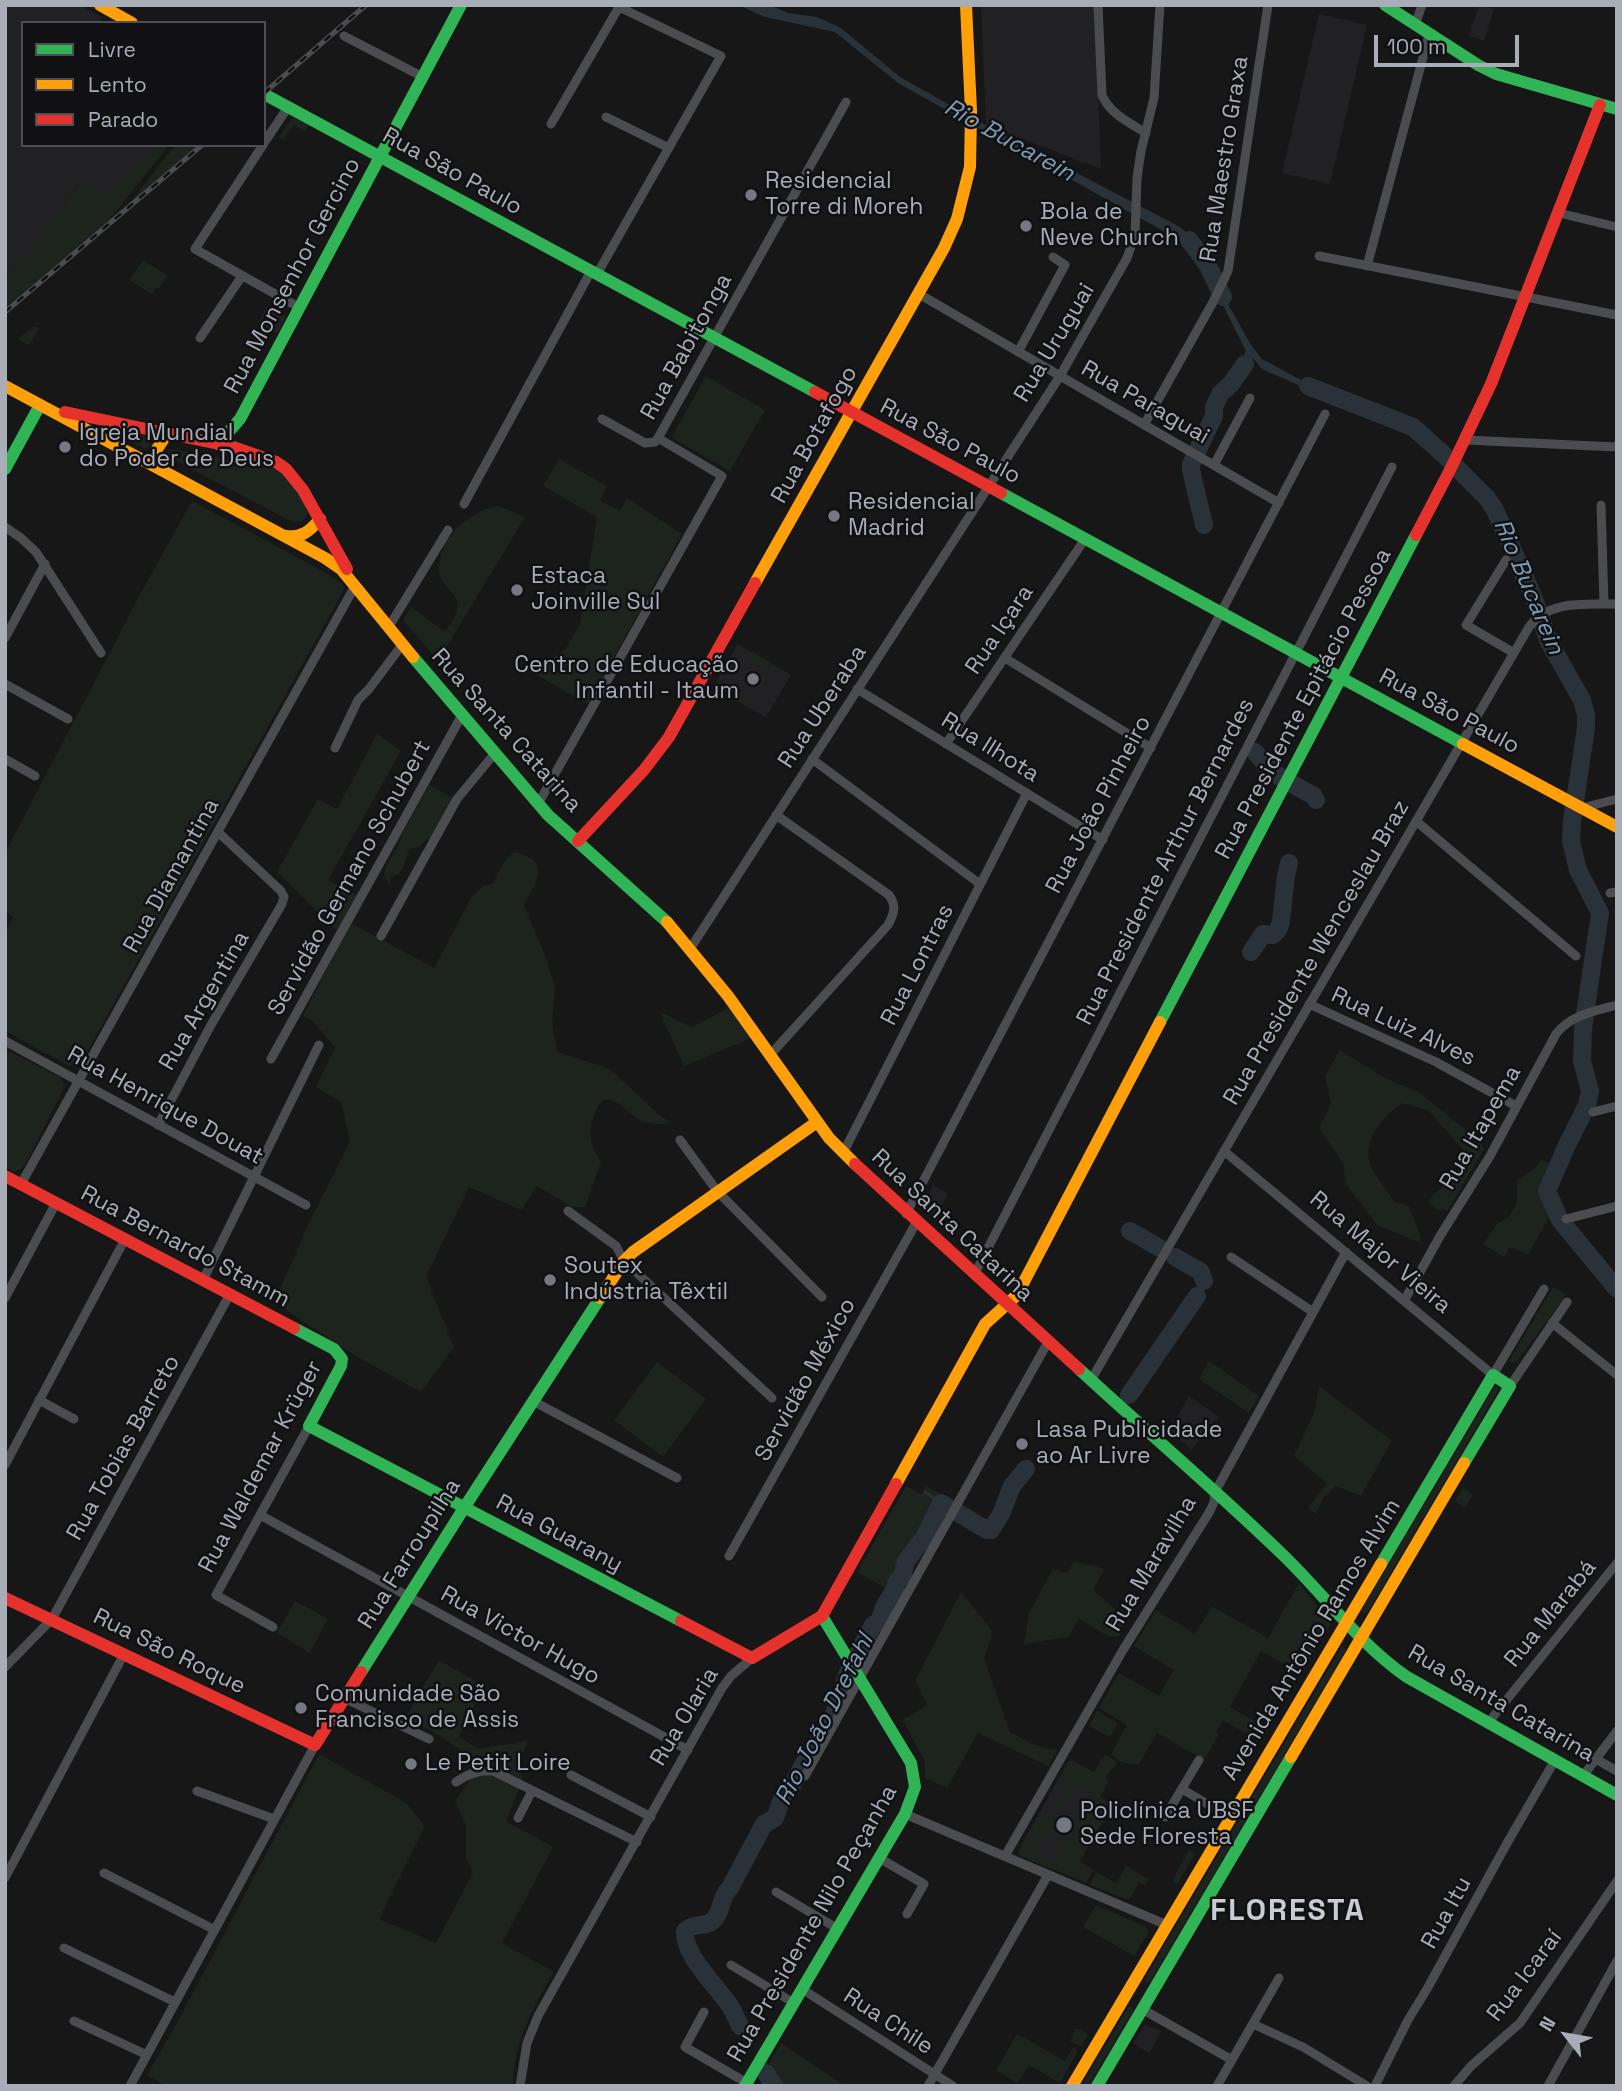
<!DOCTYPE html>
<html>
<head>
<meta charset="utf-8">
<style>
	body { margin:0 }
	#map { position:relative; width:1622px; height:2091px; overflow:hidden; background:#171717; font-family:"Space Grotesk",sans-serif }
	canvas { display:block }
	.frame { position:absolute; inset:0; border:7px solid #a8adb8; pointer-events:none }
	.legend { position:absolute; left:21px; top:21px; width:245px; height:126px; box-sizing:border-box; background:#111113; border:2px solid #4d4f55; margin:0; padding:9px 12px; list-style:none; font-size:21px; color:#a8adb8 }
	.legend li { display:flex; align-items:center; gap:14px; height:35px }
	.legend b { width:35px; border:2px solid #4d4f55 }
	.north { position:absolute; left:1531px; top:2000px; width:70px; height:70px; -webkit-text-stroke:5px #111113; paint-order:stroke; rotate:301deg; font-size:19px; font-weight:700; line-height:28px; text-align:center; color:#a8adb8 }
	.north::after { content:''; display:block; margin:auto; width:24px; height:32px; background:#a8adb8; clip-path:polygon(50% 0,100% 100%,50% 72%,0 100%) }
	.scale { position:absolute; left:1374px; top:35px; width:145px; height:32px; box-sizing:border-box; border:4px solid #a8adb8; border-top:0; padding-left:9px; font-size:21px; line-height:24px; white-space:nowrap; color:#a8adb8; -webkit-text-stroke:5px #111113; paint-order:stroke }
</style>
</head>
<body>
<div id="map">
<canvas width="1622" height="2091"></canvas>
<div class="frame"></div>
<ul class="legend">
<li><b style="height:9px;background:#30b455"></b>Livre</li>
<li><b style="height:9px;background:#ff9f0a"></b>Lento</li>
<li><b style="height:9px;background:#e5322d"></b>Parado</li>
</ul>
<div class="north">N</div>
<div class="scale">100 m</div>
</div>
<script>
const g = document.querySelector('canvas').getContext('2d');
g.lineJoin = 'round';
function fillPath(path, color) { g.fillStyle = color; g.fill(path, 'evenodd'); }
function strokePath(path, color, width, dash) { g.strokeStyle = color; g.lineWidth = width; g.lineCap = dash ? 'butt' : 'round'; g.setLineDash(dash || []); g.stroke(path); }
function write(font, color, halo, rows, align = 'center') {
  g.font = font + ' "Space Grotesk",sans-serif'; g.lineWidth = 5; g.setLineDash([]); g.textBaseline = 'middle'; g.strokeStyle = halo; g.fillStyle = color; for (const [text, x, y, turn = 0] of rows) {
    g.save(); g.translate(x, y); g.rotate((+turn || 0) * Math.PI / 180); g.textAlign = isNaN(turn) ? turn : align; if (halo) g.strokeText(text, 0, 0); g.fillText(text, 0, 0); g.restore();
  }
}
fillPath(new Path2D(`
	M5 5H79L102 17 100 23H23V145H159L107 195 80 181 44 235 5 275Z
	M981 5H1095L1101 169 986 125Z
	M1479 5 1494 9 1484 41 1469 36Z
	M1319 14 1367 25 1330 184 1282 173Z
	M267 306 286 317 277 334 258 323Z
	M738 644 791 675 766 717 713 687Z
	M933 1185 948 1194 935 1217 925 1211 923 1205Z
	M1189 1396 1219 1417 1191 1450 1170 1430Z
	M1061 1774 1096 1795 1052 1869 1019 1855 1018 1852Z
	M1145 2025 1162 2031 1149 2053 1133 2043Z`), '#212123');
fillPath(new Path2D(`
	M293 117 309 125 305 132 293 125 284 140 279 137Z
	M159 145H169L110 219 5 308V275L44 235 81 180 107 195Z
	M175 145H198L127 207Z
	M143 260 168 276 158 289 156 288 152 294 129 280Z
	M34 326 39 328 29 345 18 339Z
	M706 376 765 410 730 471 674 439 672 436Z
	M116 430 158 438 151 442 147 450 115 432Z
	M170 449 264 466C269 467 275 469 280 472 287 477 308 505 307 514 306 518 303 520 300 522L290 521 167 456V452Z
	M559 459 607 486 600 500 620 511 627 498 682 534 588 704 531 672 565 650 580 624 597 517 543 486Z
	M192 501 323 571 341 583 345 588 82 1061 76 1065 69 1066 5 1031V932L13 917 5 911V853L142 591Z
	M498 506 525 517 438 661 403 620 411 607 445 632C476 590 440 596 439 570 437 540 470 510 498 506Z
	M753 652 775 665 770 673 748 660Z
	M729 684 755 700 749 708 723 693Z
	M377 734 401 751 328 880 360 897 347 921 434 968 471 898 483 886 492 884 504 862 514 852C553 860 536 883 524 906L543 950 555 987 552 1023 557 1052 610 1069 658 1114 671 1123C662 1124 653 1125 644 1122 627 1116 606 1079 594 1116 587 1136 591 1144 601 1162L585 1207H572L537 1186 521 1210 469 1187 426 1277 454 1347 421 1392 359 1358 274 1302 309 1223 350 1142 341 1102 316 1087 335 1047 312 1020 303 1016 343 937 277 872 318 799 337 809Z
	M429 785 455 799 434 837 425 841 419 847 409 849C404 862 406 873 391 877L389 885 384 874 387 864 399 845 402 834Z
	M730 1007 752 1038 684 1066 660 1012 692 1027Z
	M5 1049 61 1078 65 1086 25 1165 21 1169 14 1172 5 1167Z
	M1340 1050 1385 1078 1420 1093 1479 1141 1484 1149 1448 1210H1438L1429 1203C1432 1193 1437 1193 1444 1186 1454 1177 1463 1166 1466 1153L1428 1110 1402 1103C1384 1115 1362 1140 1370 1164 1373 1173 1389 1193 1395 1202L1409 1206 1420 1234 1421 1243 1377 1225 1345 1183 1344 1165 1319 1128 1331 1104 1325 1076Z
	M1541 1160 1554 1164 1540 1194 1551 1214 1528 1255 1510 1247 1504 1257 1483 1244 1498 1223 1509 1217 1517 1202V1180L1534 1169Z
	M1553 1287 1566 1294C1551 1318 1533 1339 1517 1361L1512 1363 1509 1361Z
	M1209 1361 1259 1396 1249 1413 1199 1379Z
	M657 1362 706 1399 663 1457 614 1420Z
	M1319 1386 1392 1441 1361 1496 1336 1486 1323 1499 1316 1514 1308 1508 1327 1483 1294 1456 1314 1413Z
	M1495 1386 1499 1388 1498 1391 1368 1612 1363 1613 1362 1609Z
	M906 1486 921 1494 926 1486 949 1499 896 1594 857 1572Z
	M1463 1487 1473 1495 1465 1507 1455 1501Z
	M1074 1561 1105 1569 1093 1590 1125 1618 1120 1636 1110 1637 1079 1619 1068 1637 1024 1644 1029 1613 1053 1569 1067 1573Z
	M1299 1583 1331 1624 1302 1674 1261 1651 1230 1707 1269 1729 1261 1742 1223 1720 1216 1732 1219 1734 1204 1760 1157 1733 1139 1764C1126 1764 1120 1763 1111 1754L1127 1725 1099 1708 1119 1673 1159 1696 1174 1670 1134 1646 1156 1610 1195 1634 1212 1606 1268 1638Z
	M961 1592 993 1632 984 1658 1010 1732 1032 1744 1057 1751 1048 1766 978 1733 947 1788 925 1778V1762L903 1720 927 1705 915 1681Z
	M295 1601 328 1619 310 1653 277 1633Z
	M1342 1646 1345 1648V1652L1150 1982H1145V1978Z
	M439 1660 484 1686 459 1737 479 1749 528 1741 518 1766 523 1780 506 1821 553 1847 502 1943 554 1972C533 2008 513 2043 513 2086H166L147 2075 184 2010 319 1754 406 1803 425 1826 379 1919 436 1943 473 1873 466 1857V1826L455 1801 478 1770C462 1744 432 1732 406 1717Z
	M1097 1711 1118 1723 1110 1737 1089 1726Z
	M1105 1754 1117 1763 1105 1778 1109 1781 1100 1797 1113 1805 1080 1861 1094 1870 1086 1883 1019 1855 1018 1852 1039 1814 1055 1824 1046 1839 1039 1835 1031 1849 1053 1861 1076 1822 1079 1824 1096 1795 1061 1774 1070 1759 1094 1772Z
	M1066 1785 1075 1790 1063 1810 1056 1806 1054 1809 1053 1808Z
	M1189 1850 1195 1854 1177 1884 1172 1881Z
	M1126 1866 1149 1879 1145 1885 1139 1882 1129 1900 1090 1885 1097 1872 1116 1883Z
	M1096 1905 1146 1927 1148 1933 1134 1956 1083 1927Z
	M1129 2006 1133 2007V2011L1088 2086H1081Z
	M1076 2029H1081L1088 2034 1081 2047 1070 2041Z
	M1017 2034 1065 2061 1073 2047 1078 2051 1060 2083 1029 2065 1018 2083 996 2070Z
	M781 2043 845 2086H768L762 2075Z`), '#1d241e');
fillPath(new Path2D(`
	M738 5H769L788 13 817 17 841 28 900 77 987 126 1180 227 1190 236 1251 345 1262 359 1330 396 1325 397 1262 369 1253 358 1231 384 1246 351 1208 275 1185 243 898 83 835 32 765 17Z`), '#2a3239');
strokePath(new Path2D(`
	M925 1492 941 1503`), '#2a3239', 2.5);
strokePath(new Path2D(`
	M1189 240 1207 264 1223 297
	M1308 386 1413 427 1443 454 1487 498 1495 510 1533 596 1549 642 1582 700 1586 715V728L1572 821 1571 841 1578 870 1600 913 1583 1028 1582 1061 1590 1091 1587 1105 1566 1147 1547 1191 1560 1220 1617 1289
	M1204 525 1191 470V464L1214 416V407L1220 394 1231 384 1245 364
	M1255 752 1273 772 1282 778
	M1292 784 1314 796 1316 800
	M1251 952 1263 934 1273 935 1278 930 1281 922 1286 875 1289 863
	M1130 1231 1158 1247
	M1175 1257 1201 1272 1204 1281
	M1129 1395 1197 1296
	M740 2026C737 2020 734 2012 730 2006 717 1986 683 1955 685 1931 693 1923 703 1927 711 1922 723 1914 719 1897 730 1888L764 1824 775 1818 784 1793 793 1784 804 1763 825 1730 835 1712 848 1672 873 1625 879 1622 885 1605 895 1589 897 1581 902 1577 906 1561 924 1538 941 1503 987 1530H991L1001 1514 1012 1486 1026 1469
	M766 2073 774 2086`), '#2a3239', 18);
strokePath(new Path2D(`
	M1098 5 1102 95C1109 113 1130 123 1146 133
	M1415 25 1422 5
	M344 36 423 77
	M606 117 669 148
	M551 124 619 7 721 56 597 274
	M264 143 288 107
	M263 145 195 249 300 308
	M1559 213 1617 227
	M1319 256 1617 315
	M1367 266 1429 35
	M919 294 1279 503
	M200 338 242 276
	M1018 352 1065 265 1053 257
	M602 419 645 443 655 442 658 438
	M1144 425 1213 302 1228 271 1268 5
	M1466 440 1617 447
	M1214 465 1250 398
	M464 504 591 271
	M1601 505 1604 604
	M5 527 21 538 36 552 101 653
	M1506 560 1466 625 1514 653
	M388 628 448 530
	M5 638 45 564
	M1005 658 1151 748
	M5 684 68 719
	M857 689 1103 840
	M946 744 1085 539
	M335 748 358 700 369 689 402 645
	M5 759 35 776
	M812 759 980 884
	M538 804 722 476 658 438 846 102
	M1582 808 1617 799
	M1416 821 1576 956
	M1610 893 1617 892
	M381 936 457 799 495 753
	M690 949 1060 376 1127 258 1135 235 1137 178 1141 151 1154 98 1160 5
	M1309 1004 1436 1062 1516 1106
	M5 1041 306 1205
	M771 1054 888 925C894 914 897 906 889 895L776 815
	M271 1059 462 715
	M1593 1112 1617 1106
	M158 1125 211 1025 282 904 284 897 281 891 218 832
	M680 1140 717 1191 822 1297
	M1224 1151 1493 1375 1544 1289
	M843 1153 1027 793
	M21 1184 355 586
	M568 1211 616 1246 624 1261 772 1398
	M906 1214 1325 414
	M1566 1219 1617 1206
	M1231 1257 1313 1312
	M974 1275 1392 467
	M203 1280 319 1045
	M5 1298 56 1203
	M1404 1301 1440 1236 1490 1156 1556 1034C1571 1015 1594 1011 1617 1005
	M1552 1323 1617 1375
	M1091 1380 1529 627C1549 599 1586 605 1617 604
	M1510 1386 1567 1302
	M39 1400 74 1419
	M533 1401 677 1478
	M5 1465 125 1239
	M260 1515 688 1750
	M729 1556 916 1223
	M273 1627 216 1595 309 1426
	M5 1667 52 1619 230 1294
	M344 1698 429 1739
	M1488 1723 1617 1563
	M1596 1759 1617 1771
	M571 1775 651 1817
	M805 1776 1048 1342
	M1583 1776 1617 1731
	M456 1782C468 1774 478 1770 493 1771L637 1842
	M1182 1789 1231 1818
	M197 1791 274 1819
	M905 1814 1167 1925
	M1165 1817 1199 1760
	M518 1818 532 1791
	M1005 1856 1123 1650 1210 1511 1214 1502 1215 1492 1346 1252
	M879 1858 924 1884 907 1914
	M104 1873 215 1930
	M5 1878 124 1654
	M776 1892 838 1929
	M64 1948 175 2002
	M731 1965 794 2003
	M802 1989 953 2086
	M1142 2009 1232 2060
	M704 2012 685 2047 747 2083
	M74 2021 147 2055
	M1253 2024 1303 2047 1367 2086
	M130 2086 315 1745
	M520 2086 527 2043 538 2016 722 1688 731 1676 752 1658
	M928 2086 1048 1875
	M1217 2086 1279 1978
	M1375 2086 1408 2020 1427 1989 1506 1845 1555 1760
	M1454 2086 1471 2066 1520 2023 1617 1881
	M1548 2086 1617 1961`), '#4b4c50', 9);
strokePath(new Path2D(`
	M1385 5 1478 65 1496 74 1617 109
	M264 94 815 392
	M218 444 240 419 461 5
	M5 469 40 405
	M1001 493 1463 744
	M413 657 548 815 667 922
	M1160 1022 1416 535
	M294 1328 334 1349 342 1359 341 1366 309 1426 681 1621
	M1079 1369C1146 1431 1216 1490 1281 1553 1324 1594 1358 1643 1407 1677L1617 1795
	M1381 1564 1493 1375 1510 1386 1464 1463
	M361 1672 464 1508 600 1298
	M745 2086 905 1814 915 1787 911 1763 822 1616
	M1097 2086 1291 1757`), '#30b455', 12);
strokePath(new Path2D(`
	M100 5 132 23
	M5 386 325 558 341 569 413 657
	M156 467 157 449 167 434
	M286 536C302 538 310 531 320 519
	M755 583 944 248 957 219 970 167 971 111 966 5
	M1463 744 1617 827
	M667 922 728 996 829 1138 855 1164
	M600 1298 624 1261 633 1252 817 1122
	M896 1484 985 1324 1017 1295 1160 1022
	M1291 1757 1464 1463
	M1072 2086 1381 1564`), '#ff9f0a', 12);
strokePath(new Path2D(`
	M815 392 1001 493
	M65 412 233 447 276 462 286 469 303 490 347 569
	M1416 535 1450 470 1491 384 1600 105
	M578 841 644 770 669 737 755 583
	M855 1164 1079 1369
	M5 1176 294 1328
	M5 1598 315 1745 361 1672
	M681 1621 752 1658 822 1616 896 1484`), '#e5322d', 12);
const rail = new Path2D(`
	M264 93 366 5
	M5 312 202 145`);
strokePath(rail, '#4b4c4f', 5);
strokePath(rail, '#111113', 2.5, [8]);
for (const [x, y, r, color] of [
	[751,195,7,"#757880"],
	[1026,226,7,"#757880"],
	[65,447,7,"#757880"],
	[834,516,7,"#757880"],
	[517,590,7,"#757880"],
	[753,679,7,"#757880"],
	[550,1280,7,"#757880"],
	[1022,1444,7,"#757880"],
	[301,1708,7,"#757880"],
	[411,1764,7,"#757880"],
	[1064,1825,9,"#757880"]
]) { const dot = new Path2D(); dot.arc(x, y, r, 0, 2 * Math.PI); g.fillStyle = color; g.fill(dot); strokePath(dot, '#111113', 2.5); }
write('23px', '#a8adb8', '#111113', [
	["Rua Maestro Graxa",1225,159,-81],
	["Rua São Paulo",452,172,29],
	["Rua Monsenhor Gercino",293,276,-62],
	["Rua Uruguai",1055,343,-59],
	["Rua Babitonga",687,347,-61],
	["Rua Paraguai",1145,403,30],
	["Rua Botafogo",815,435,-61],
	["Rua São Paulo",950,442,28],
	["Rua Içara",1000,630,-56],
	["Rua Presidente Epitácio Pessoa",1304,704,-62],
	["Rua Uberaba",823,707,-57],
	["Rua São Paulo",1449,712,28],
	["Rua Santa Catarina",506,731,48],
	["Rua Ilhota",990,748,32],
	["Rua João Pinheiro",1099,805,-62],
	["Rua Presidente Arthur Bernardes",1166,862,-63],
	["Rua Diamantina",172,876,-61],
	["Servidão Germano Schubert",350,878,-61],
	["Rua Presidente Wenceslau Braz",1317,953,-60],
	["Rua Lontras",918,965,-63],
	["Rua Argentina",205,1001,-60],
	["Rua Luiz Alves",1403,1027,25],
	["Rua Henrique Douat",165,1106,29],
	["Rua Itapema",1481,1128,-60],
	["Rua Santa Catarina",952,1226,43],
	["Rua Bernardo Stamm",185,1247,28],
	["Rua Major Vieira",1380,1253,40],
	["Servidão México",806,1380,-61],
	["Rua Tobias Barreto",124,1448,-61],
	["Rua Waldemar Krüger",261,1467,-62],
	["Rua Guarany",559,1534,28],
	["Rua Farroupilha",410,1554,-58],
	["Rua Maravilha",1152,1564,-59],
	["Rua Marabá",1551,1614,-51],
	["Rua Victor Hugo",520,1636,29],
	["Avenida Antônio Ramos Alvim",1312,1640,-59],
	["Rua São Roque",169,1652,26],
	["Rua Santa Catarina",1501,1704,30],
	["Rua Olaria",685,1717,-59],
	["Rua Itu",1447,1913,-61],
	["Rua Presidente Nilo Peçanha",813,1924,-60],
	["Rua Icaraí",1525,1976,-53],
	["Rua Chile",888,2022,33]
]);
write('23px', '#a8adb8', '#111113', [
	["Residencial",765,182],
	["Torre di Moreh",765,208],
	["Bola de",1040,213],
	["Neve Church",1040,239],
	["Igreja Mundial",79,434],
	["do Poder de Deus",79,460],
	["Residencial",848,503],
	["Madrid",848,529],
	["Estaca",531,577],
	["Joinville Sul",531,603],
	["Centro de Educação",739,666,"right"],
	["Infantil - Itaum",739,692,"right"],
	["Soutex",564,1267],
	["Indústria Têxtil",564,1293],
	["Lasa Publicidade",1036,1431],
	["ao Ar Livre",1036,1457],
	["Comunidade São",315,1695],
	["Francisco de Assis",315,1721],
	["Le Petit Loire",425,1764],
	["Policlínica UBSF",1080,1812],
	["Sede Floresta",1080,1838]
], 'left');
write('italic 24px', '#7f9bb3', '#111113', [
	["Rio Bucarein",1009,141,29],
	["Rio Bucarein",1528,587,67],
	["Rio João Drefahl",825,1720,-63]
]);
g.letterSpacing = '2px';
write('bold 30px', '#c9ccd4', '#111113', [
	["FLORESTA",1288,1912]
]);
g.letterSpacing = '0px';
</script>
</body>
</html>
